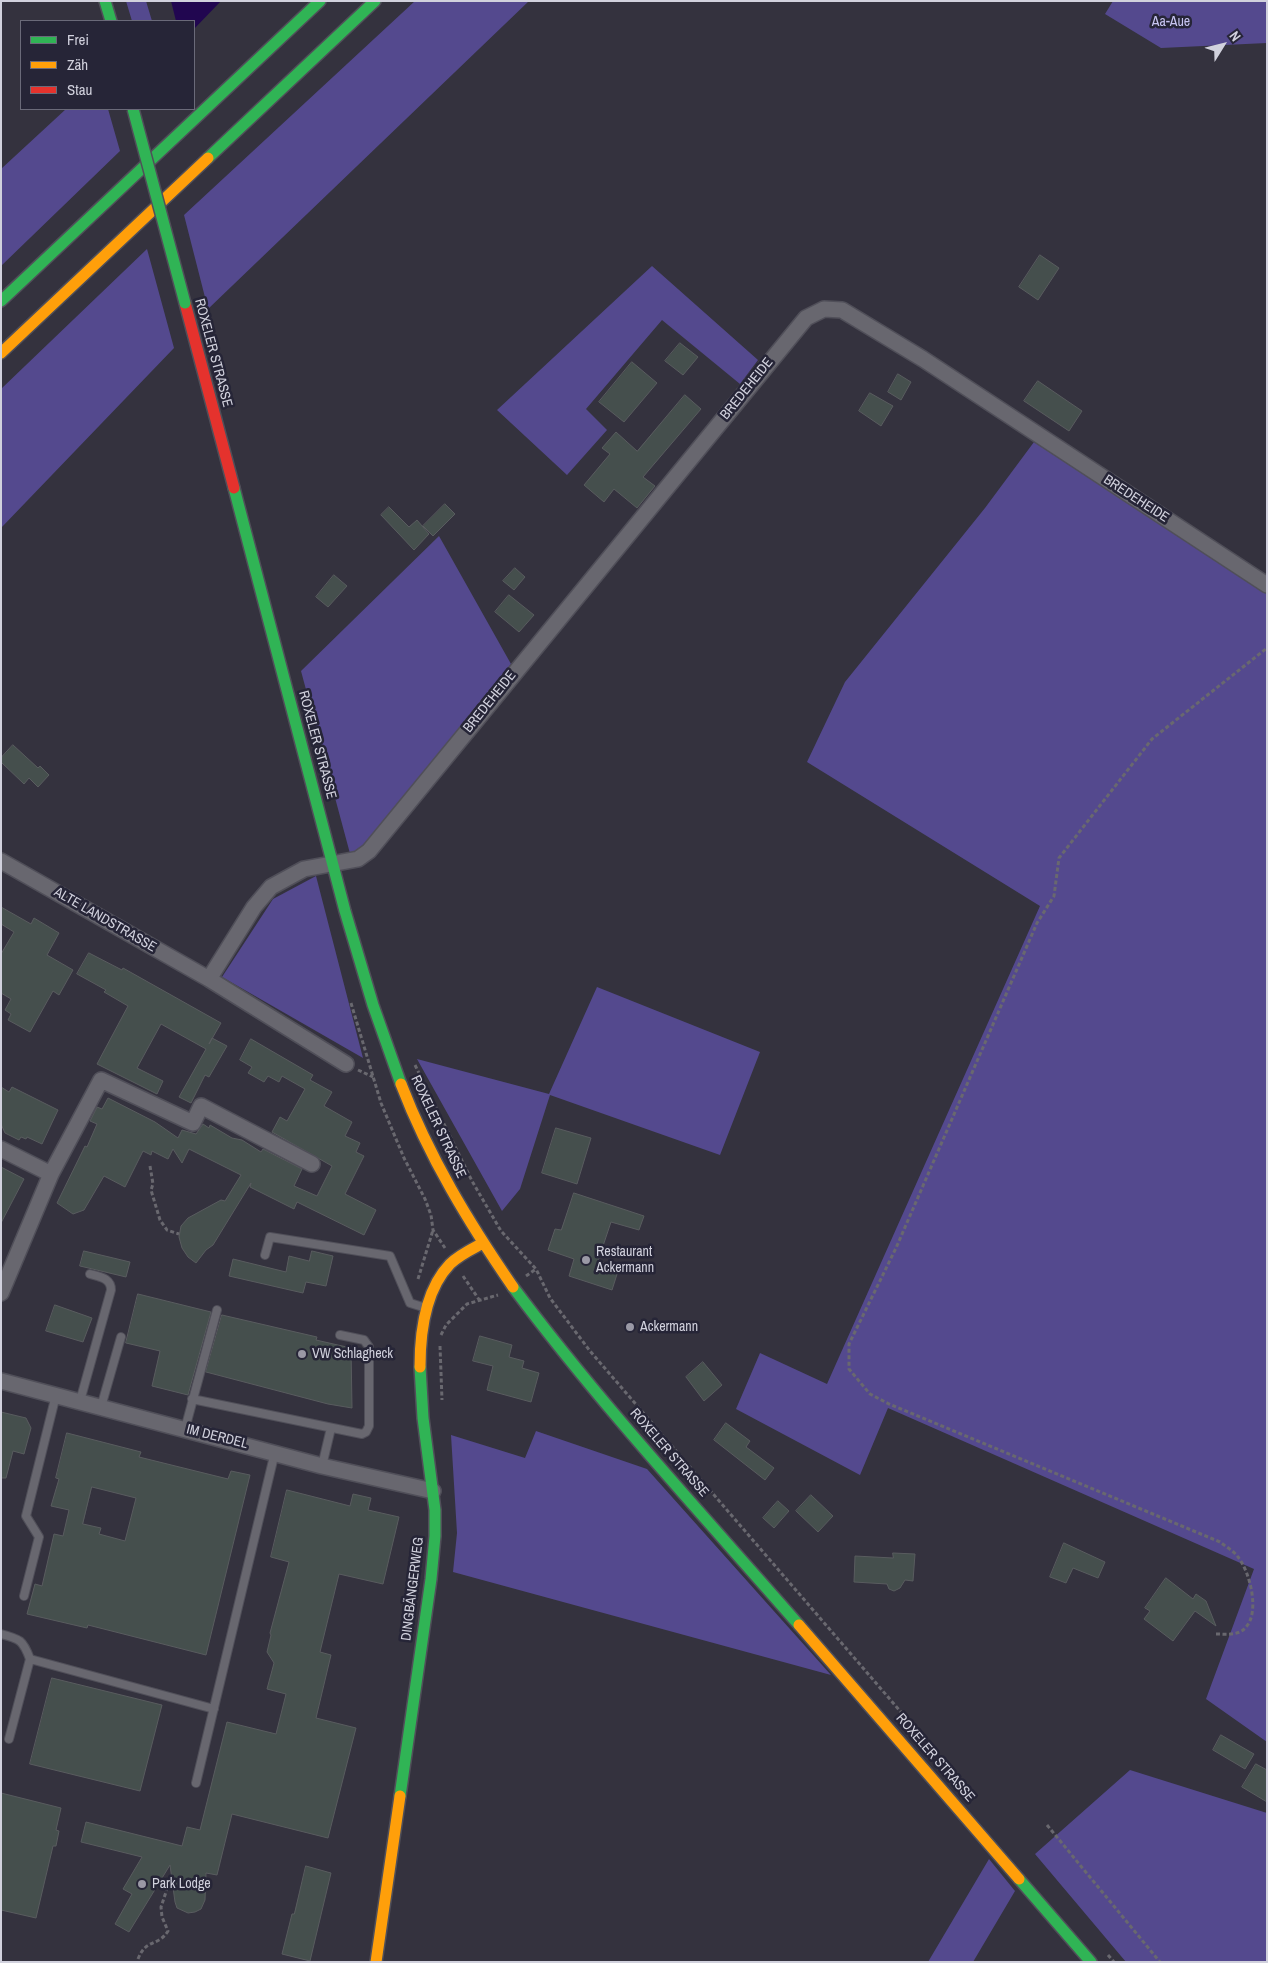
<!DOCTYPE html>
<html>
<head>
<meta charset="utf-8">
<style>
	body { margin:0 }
	#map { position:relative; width:1268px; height:1963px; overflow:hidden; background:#34323e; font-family:"Archivo Narrow",sans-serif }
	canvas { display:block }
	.frame { position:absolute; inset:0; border:2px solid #d1d1dd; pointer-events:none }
	.legend { position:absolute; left:20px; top:20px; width:175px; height:90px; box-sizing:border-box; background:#262537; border:1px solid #6a6a79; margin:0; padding:6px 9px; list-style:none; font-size:15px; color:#d1d1dd }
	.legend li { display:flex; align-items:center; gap:10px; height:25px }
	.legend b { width:25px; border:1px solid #6a6a79 }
	.north { position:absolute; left:1198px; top:20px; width:50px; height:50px; -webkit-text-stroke:4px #262537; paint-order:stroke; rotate:54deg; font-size:14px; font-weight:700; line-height:20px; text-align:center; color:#d1d1dd }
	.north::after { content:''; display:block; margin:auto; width:18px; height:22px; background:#d1d1dd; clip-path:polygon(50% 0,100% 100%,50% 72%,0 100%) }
</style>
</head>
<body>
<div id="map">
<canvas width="1268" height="1963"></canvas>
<div class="frame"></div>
<ul class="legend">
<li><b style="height:6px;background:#30b455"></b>Frei</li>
<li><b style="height:6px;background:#ff9f0a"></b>Zäh</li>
<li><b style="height:6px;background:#e5322d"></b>Stau</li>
</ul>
<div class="north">N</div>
</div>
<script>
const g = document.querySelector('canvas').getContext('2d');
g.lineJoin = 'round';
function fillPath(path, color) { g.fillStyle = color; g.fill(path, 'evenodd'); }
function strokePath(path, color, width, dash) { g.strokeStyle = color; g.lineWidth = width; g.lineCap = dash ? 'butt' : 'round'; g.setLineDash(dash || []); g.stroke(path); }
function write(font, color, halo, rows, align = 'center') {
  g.font = font + ' "Archivo Narrow",sans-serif'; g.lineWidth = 5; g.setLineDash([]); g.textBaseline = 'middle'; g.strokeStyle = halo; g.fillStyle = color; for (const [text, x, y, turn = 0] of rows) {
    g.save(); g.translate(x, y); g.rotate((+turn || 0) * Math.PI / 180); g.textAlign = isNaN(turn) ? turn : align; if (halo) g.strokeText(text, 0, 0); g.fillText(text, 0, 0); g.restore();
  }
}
fillPath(new Path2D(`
	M126 1H146L152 21H132Z
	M415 1H529L208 309 184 215Z
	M1113 1H1267V43L1161 48 1105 14Z
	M66 109H108L120 151 1 266V169Z
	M147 249 174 348 1 528V389Z
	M652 266 758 360 740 384 662 320 586 409 607 430 567 475 497 410Z
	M1034 442 1267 593V1742L1206 1699 1254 1569 888 1408 860 1475 736 1409 760 1353 827 1384 1040 906 807 762 845 682 985 508Z
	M439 536 511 664 352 861 301 671Z
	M316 876 363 1058 222 977 273 899Z
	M597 987 760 1052 720 1155 550 1095 520 1189 502 1211 417 1059 549 1094Z
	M536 1431 647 1469 831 1675 453 1572 457 1533 451 1435 525 1458Z
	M1130 1770 1267 1813V1962H1126L1035 1854Z
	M989 1859 1015 1891 973 1962H928Z`), '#54498e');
fillPath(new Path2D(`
	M171 1H221L194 29V21H176Z`), '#210650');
const building = new Path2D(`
	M1040 255 1059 268 1038 300 1019 287Z
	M680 343 698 357 683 375 665 361Z
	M632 362 657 383 624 422 599 402Z
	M898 374 911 382 901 400 888 392Z
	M1038 381 1082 411 1069 431 1024 401Z
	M870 393 893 406 881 426 859 411Z
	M685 395 701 409 643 477 655 486 637 508 614 489 604 502 584 485 610 454 602 448 616 432 637 451Z
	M445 504 455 514 433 536 423 526Z
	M389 507 409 527 417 520 429 534 414 550 381 515Z
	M515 568 525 577 514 590 503 581Z
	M334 575 347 586 328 607 316 597Z
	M509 595 534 615 519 632 495 612Z
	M13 745 38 768 40 766 49 775 38 787 29 778 24 784 1 762V758Z
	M1 907 31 924 34 918 59 933 47 955 73 970 59 995 53 991 30 1032 8 1020 11 1014 5 1010 11 999 1 993V954L14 932 1 924Z
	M89 953 122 970 123 968 221 1023 209 1044 212 1038 227 1046 209 1077 205 1075 191 1103 179 1097 206 1049 161 1024 137 1068 163 1081 157 1094 97 1064 128 1006 104 992 106 990 77 974Z
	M251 1039 313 1075 310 1080 332 1092 324 1106 352 1122 345 1136 360 1143 356 1152 364 1156 345 1194 376 1210 364 1235 297 1202 294 1209 250 1187 251 1183 213 1245 206 1250 196 1263 188 1257 182 1248 179 1237 181 1226 188 1218 221 1200 225 1201 241 1175 189 1149 182 1163 173 1149 168 1159 152 1151 151 1155 143 1151 125 1187 104 1176 84 1210 73 1214 57 1203 85 1146 87 1147 97 1124 90 1121 97 1107 102 1109 108 1098 155 1122 178 1138 182 1130 196 1134 203 1124 209 1128 210 1125 232 1138 242 1140 261 1152 263 1149 302 1169 294 1186 317 1196 332 1166 272 1132 280 1117 287 1121 305 1089 282 1076 279 1082 268 1076 264 1082 248 1073 252 1067 240 1060Z
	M1 1087 9 1092 12 1087 58 1110 42 1144 27 1137 26 1139 21 1137 19 1140 5 1133 1 1124Z
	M556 1128 591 1138 577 1184 542 1173Z
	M1 1167 24 1179 1 1223Z
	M574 1193 644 1216 639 1230 611 1222 598 1261 619 1268 612 1290 569 1276 574 1259 548 1250 555 1229 561 1230Z
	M84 1251 130 1262 126 1277 80 1266Z
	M312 1251 333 1256 326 1286 306 1282 303 1293 229 1276 233 1259 286 1272 289 1256 309 1261Z
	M138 1294 211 1312 188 1395 152 1386 160 1351 126 1343Z
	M55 1305 92 1318 83 1342 46 1331Z
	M222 1315 317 1337 316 1340 351 1348 352 1408 328 1404 206 1372Z
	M480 1336 512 1345 509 1357 524 1361 522 1368 539 1373 531 1402 487 1390 493 1366 473 1361Z
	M703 1362 722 1385 704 1401 686 1377Z
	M1 1412 26 1418 31 1428 24 1454 13 1451 6 1478H1Z
	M726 1423 750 1441 746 1447 774 1468 765 1480 714 1440Z
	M67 1433 141 1452 139 1457 228 1479 231 1471 250 1475 206 1655 88 1625 87 1628 27 1614 35 1584 42 1586 54 1534 63 1536 69 1510 51 1506 59 1479 56 1478ZM92 1487 136 1498 125 1541 99 1534 101 1528 83 1524Z
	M287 1490 350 1506 353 1494 371 1498 368 1510 399 1517 383 1584 339 1574 320 1652 331 1655 316 1718 356 1728 328 1838 232 1814 217 1875 206 1873 205 1900 201 1909 195 1912 188 1913 177 1908 175 1902 170 1865 129 1932 115 1924 132 1894 123 1889 142 1857 81 1842 86 1822 182 1846 187 1827 200 1830 227 1722 276 1734 286 1694 267 1689 274 1663 267 1652 271 1635 270 1633 289 1562 271 1557Z
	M811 1495 833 1516 818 1532 796 1511Z
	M778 1501 789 1511 774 1528 763 1518Z
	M1064 1543 1105 1562 1098 1578 1073 1568 1066 1583 1050 1577Z
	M893 1553 915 1554 913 1581 905 1580 900 1588 894 1591 889 1589 887 1584 854 1582 855 1556 893 1558Z
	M1166 1578 1193 1599 1196 1594 1206 1601 1216 1626 1195 1611 1173 1641 1144 1619 1150 1611 1145 1608Z
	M52 1678 162 1705 140 1791 30 1764Z
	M1221 1735 1254 1754 1245 1769 1213 1750Z
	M1256 1764 1267 1770V1802L1242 1787Z
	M1 1793 61 1808 56 1830 59 1831 56 1846H53L36 1918 1 1910Z
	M306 1866 331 1873 310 1961 282 1954 292 1914H294Z`);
fillPath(building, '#454f4d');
strokePath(building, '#595c5f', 1);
const lane = new Path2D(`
	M265 1255 270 1237 390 1256 410 1303 426 1308
	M192 1399 362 1434 366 1432 369 1426V1347L364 1340 340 1335
	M80 1401 111 1290C111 1278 100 1277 90 1274
	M101 1407 121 1337
	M185 1429 217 1310
	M322 1466 331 1428
	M24 1596 39 1537 26 1516 56 1395
	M1 1634C20 1639 23 1640 30 1659L9 1739
	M30 1659 214 1709
	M196 1783 275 1452`);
const street = new Path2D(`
	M1 861 209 979 346 1064
	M209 979 254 907 271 887 304 869 358 859 369 851 806 318 824 309 842 310 923 359 1267 585
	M1 1149 51 1174
	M1 1293 51 1174 101 1080 193 1123 201 1106 312 1164
	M1 1381 322 1466 433 1491`);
const fast = new Path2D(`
	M105 1 111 21
	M208 158 375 1
	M1 301 320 1
	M234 488 345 911 373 1005 401 1084
	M513 1287C601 1405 702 1514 799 1625
	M400 1796 431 1579 435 1536V1510L423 1418 420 1367
	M1019 1879 1091 1962`);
const slow = new Path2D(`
	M1 353 208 158
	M401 1084C429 1157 469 1223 513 1287
	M420 1367C420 1333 425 1290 450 1264 459 1255 472 1249 483 1243
	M799 1625 1019 1879
	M376 1962 400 1796`);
const jam = new Path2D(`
	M185 303 234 488`);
strokePath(lane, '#504f59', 10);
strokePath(street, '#504f59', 18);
strokePath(fast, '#504f59', 14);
strokePath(slow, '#504f59', 14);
strokePath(jam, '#504f59', 14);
strokePath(new Path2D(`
	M351 1003 381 1103 404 1158 425 1199 431 1215 433 1230 445 1248
	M415 1065 472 1181 501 1231 536 1269 550 1298 590 1351 919 1733
	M358 1070 373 1077
	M150 1166 153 1184 151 1190 160 1220 167 1230 179 1234
	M463 1276 480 1301
	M526 1276 536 1269
	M418 1279 433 1230
	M441 1335 446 1325 467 1304 498 1295
	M440 1346 442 1400
	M1216 1634C1227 1634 1239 1636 1246 1627 1260 1612 1250 1572 1238 1557 1234 1551 1226 1547 1220 1542L889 1404 870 1394 849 1369V1344L896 1248 1037 923 1054 896 1059 858 1152 739 1267 648
	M1047 1825 1160 1962
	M1108 1955 1114 1962
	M138 1959C146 1938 158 1947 168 1931L162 1917 161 1907 168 1886`), '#69686f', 3, [4, 2.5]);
strokePath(lane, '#68676f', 8);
strokePath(street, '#68676f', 15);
strokePath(fast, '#30b455', 11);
strokePath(slow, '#ff9f0a', 11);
strokePath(jam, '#e5322d', 11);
const fastBridge = new Path2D(`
	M133 109 185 303`);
strokePath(fastBridge, '#504f59', 14, []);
strokePath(fastBridge, '#30b455', 11);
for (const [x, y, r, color] of [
	[586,1260,5,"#9a99a5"],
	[630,1327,5,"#9a99a5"],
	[302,1354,5,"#9a99a5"],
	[142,1884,5,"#9a99a5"]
]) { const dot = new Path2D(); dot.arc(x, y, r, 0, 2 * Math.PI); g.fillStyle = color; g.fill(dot); strokePath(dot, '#262537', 2); }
write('14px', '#c7c4f1', '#262537', [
	["Aa-Aue",1171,22]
]);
write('14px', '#d1d1dd', '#262537', [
	["ROXELER STRASSE",213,353,75],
	["BREDEHEIDE",747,389,-51],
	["BREDEHEIDE",1136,499,33],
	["BREDEHEIDE",490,702,-51],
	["ROXELER STRASSE",317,745,75],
	["ALTE LANDSTRASSE",105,920,30],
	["ROXELER STRASSE",438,1127,65],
	["IM DERDEL",217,1437,14],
	["ROXELER STRASSE",669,1453,49],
	["DINGBÄNGERWEG",413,1589,-83],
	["ROXELER STRASSE",935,1758,49]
]);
write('14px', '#d1d1dd', '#262537', [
	["Restaurant",596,1252],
	["Ackermann",596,1268],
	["Ackermann",640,1327],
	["VW Schlagheck",312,1354],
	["Park Lodge",152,1884]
], 'left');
</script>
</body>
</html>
